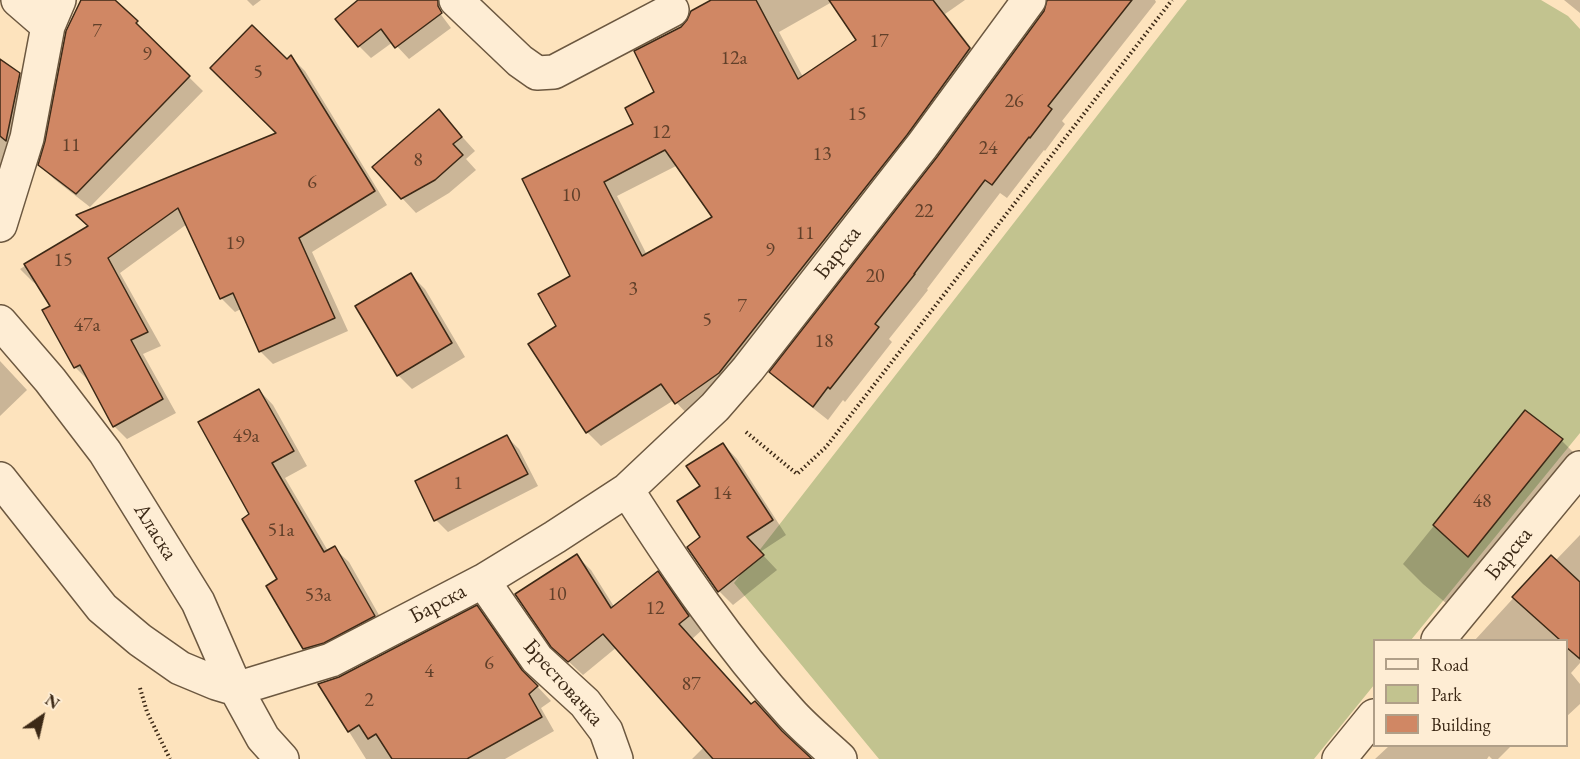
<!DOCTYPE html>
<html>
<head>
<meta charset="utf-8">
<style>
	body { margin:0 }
	#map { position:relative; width:1580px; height:759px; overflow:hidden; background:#fde3bd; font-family:"EB Garamond",serif }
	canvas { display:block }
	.legend { position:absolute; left:1373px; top:639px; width:195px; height:108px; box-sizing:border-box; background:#feedd4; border:2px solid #b09f88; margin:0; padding:8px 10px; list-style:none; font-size:18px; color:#3c2916 }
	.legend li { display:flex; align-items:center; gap:12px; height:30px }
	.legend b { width:30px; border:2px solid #b09f88 }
	.north { position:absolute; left:12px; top:687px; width:60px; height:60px; -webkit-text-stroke:4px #feedd4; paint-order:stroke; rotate:34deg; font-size:16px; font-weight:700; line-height:24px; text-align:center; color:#3c2916 }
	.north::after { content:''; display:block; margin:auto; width:21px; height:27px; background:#3c2916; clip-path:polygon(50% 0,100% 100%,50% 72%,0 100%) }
</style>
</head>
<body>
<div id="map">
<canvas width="1580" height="759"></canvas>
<ul class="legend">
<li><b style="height:8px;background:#feedd4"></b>Road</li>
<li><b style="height:16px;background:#c2c38f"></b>Park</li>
<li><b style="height:16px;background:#d08764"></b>Building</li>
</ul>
<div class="north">N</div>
</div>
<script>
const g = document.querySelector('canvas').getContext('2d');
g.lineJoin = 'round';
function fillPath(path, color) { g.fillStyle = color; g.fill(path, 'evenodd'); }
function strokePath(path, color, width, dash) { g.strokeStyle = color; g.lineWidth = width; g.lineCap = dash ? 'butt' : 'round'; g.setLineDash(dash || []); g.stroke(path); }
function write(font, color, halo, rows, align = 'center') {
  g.font = font + ' "EB Garamond",serif'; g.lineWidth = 5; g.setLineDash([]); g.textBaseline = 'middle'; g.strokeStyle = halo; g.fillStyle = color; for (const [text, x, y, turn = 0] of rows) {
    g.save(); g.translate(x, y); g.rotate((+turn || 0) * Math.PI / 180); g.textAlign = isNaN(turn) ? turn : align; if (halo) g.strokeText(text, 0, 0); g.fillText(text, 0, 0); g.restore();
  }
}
fillPath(new Path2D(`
	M1187 0H1541L1568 16 1580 29V433L1411 640H1374V685L1314 759H879L734 583Z`), '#c2c38f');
fillPath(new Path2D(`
	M82 0H113L151 37 149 38 203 91 90 207 54 179 40 165Z
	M247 0H261L253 6Z
	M360 0H430L451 28 409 59 393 42 371 58 359 46Z
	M714 0H965L945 14 984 64 690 417 674 400 601 446 587 432 558 327 572 276 524 180 635 124 656 93 682 28ZM832 2 858 41 803 77 779 32ZM678 165 714 217 647 255 617 196Z
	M1049 0H1155L1156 2 1062 121 1065 124 1045 151 1044 150 1007 198 1000 193 927 289 928 290 889 339 892 342 845 402 843 400 828 420 785 386 771 372 938 158 1046 11Z
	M1564 0H1580V13Z
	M291 57 305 71 387 205 312 252 348 331 273 364 260 351 241 309 235 312 221 298 187 224 120 273 161 346 143 354 176 413 127 439 114 426 89 381 75 367 52 306 38 285 33 282 20 269 90 226 279 134 287 61Z
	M0 61 19 74 32 87 0 213Z
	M439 111 475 151 466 159 476 170 449 193 416 213 402 198Z
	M411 275 425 289 465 357 412 389 398 375Z
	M0 361 27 390 0 416Z
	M259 390 273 405 307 466 285 478 328 551 334 548 349 562 388 631 318 662 304 648 279 580 251 515Z
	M1526 412 1562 441 1580 459 1458 613 1423 584 1403 564Z
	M507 437 519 449 538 486 448 532 436 520Z
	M723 444 737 459 786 535 760 552 777 570 733 605 719 591 689 547 702 537V487Z
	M1580 535V663L1571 673 1580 684V704L1566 717V640H1475L1551 557 1555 561Z
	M577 556 591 570 615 608 658 573 671 586 702 630 692 639 752 706 810 759H692L704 747 617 647 583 675 567 660Z
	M477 607 491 621 534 683 551 701 541 708 554 731 505 759H366L320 685 340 678Z
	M1389 746H1511L1498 759H1492L1489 756 1487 759H1375Z`), '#0003');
const building = new Path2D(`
	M81 0H115L138 21 136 23 190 76 76 194 38 165 45 141 66 31Z
	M358 0H438V6L442 13 395 48 381 29 358 47 335 19Z
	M711 0H756L798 79 856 40 829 0H933L970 48 907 135 719 373 675 404 661 384 586 433 528 344 556 326 538 294 570 276 522 179 633 124 625 108 654 92 634 51 681 27 687 20 691 11ZM665 150 712 217 642 256 604 182Z
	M1047 0H1132L1048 106 1052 109 1030 138 1029 137 992 185 985 180 914 274H915L875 324 879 327 830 389 828 387 813 407 769 372 937 157 1044 11Z
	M252 25 287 59 291 55 375 191 299 238 335 318 259 352 233 293 220 299 178 208 108 258 148 332 131 340 163 399 113 427 80 365 74 368 42 310 50 306 24 264 88 226 76 215 276 133 210 68Z
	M0 59 20 73 6 141 0 136Z
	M439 109 462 137 453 144 463 155 435 180 401 199 372 167Z
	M411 273 452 343 397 376 355 306Z
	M259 389 294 451 272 463 324 552 335 546 375 616 324 643 303 649 266 586 277 579 242 519 249 514 198 422Z
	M1525 410 1563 439 1468 557 1433 525Z
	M507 435 528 474 434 521 415 481Z
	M723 443 773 520 747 537 764 555 718 592 687 547 700 537 677 501 700 486 686 466Z
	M577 554 611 608 658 571 689 616 679 624 751 704 755 701 782 731 812 759H713L603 634 568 662 551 647 515 594Z
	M1551 555 1580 582V659L1566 647V640H1560L1512 597Z
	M477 605 522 670 538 686 529 694 542 717 467 759H392L376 734 368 739 359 725 348 732 318 684 339 677Z`);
fillPath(building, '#d08764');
strokePath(building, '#3c2916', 1.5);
const street = new Path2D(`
	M18 0 48 26
	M456 0 520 61 537 73 554 72 672 10
	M0 225 27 138 48 26 59 0
	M0 322 50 380 105 452 198 602 236 689 263 738 282 759
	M0 479 102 608 140 640 180 668 216 683 236 689 331 660 483 581 555 537 627 490 715 407 748 369 922 146 1029 0
	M627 490C677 568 728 644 790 712 805 729 824 744 840 759
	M483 581 537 659 585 703 606 731 616 759
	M1438 640 1580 468
	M1339 759 1374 716`);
strokePath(street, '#6c5840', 36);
strokePath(new Path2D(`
	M746 432 797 474 826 447 1172 0
	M140 688 147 712 170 759`), '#3c2916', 4, [1.5, 3]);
strokePath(street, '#feedd4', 33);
write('20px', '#61402a', null, [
	["7",97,32],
	["17",879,42],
	["9",147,55],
	["12a",734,59],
	["5",258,73],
	["26",1014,102],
	["15",857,115],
	["12",661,133],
	["11",71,146],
	["24",988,149],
	["13",822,155],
	["8",418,161],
	["6",312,183],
	["10",571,196],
	["22",924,212],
	["11",805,234],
	["19",235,244],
	["9",770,251],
	["15",63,261],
	["20",875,277],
	["3",633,290],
	["7",742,307],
	["5",707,321],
	["47a",87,326],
	["18",824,342],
	["49a",246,437],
	["1",458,484],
	["14",722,494],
	["48",1482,502],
	["51a",281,531],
	["10",557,595],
	["53a",318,596],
	["12",655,609],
	["6",489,664],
	["4",429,672],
	["87",691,685],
	["2",369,701]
]);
write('22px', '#3c2916', '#feedd4', [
	["Барска",838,253,-52],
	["Аласка",155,532,58],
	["Барска",1509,554,-51],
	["Барска",438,604,-28],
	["Брестовачка",563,683,48]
]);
</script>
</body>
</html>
